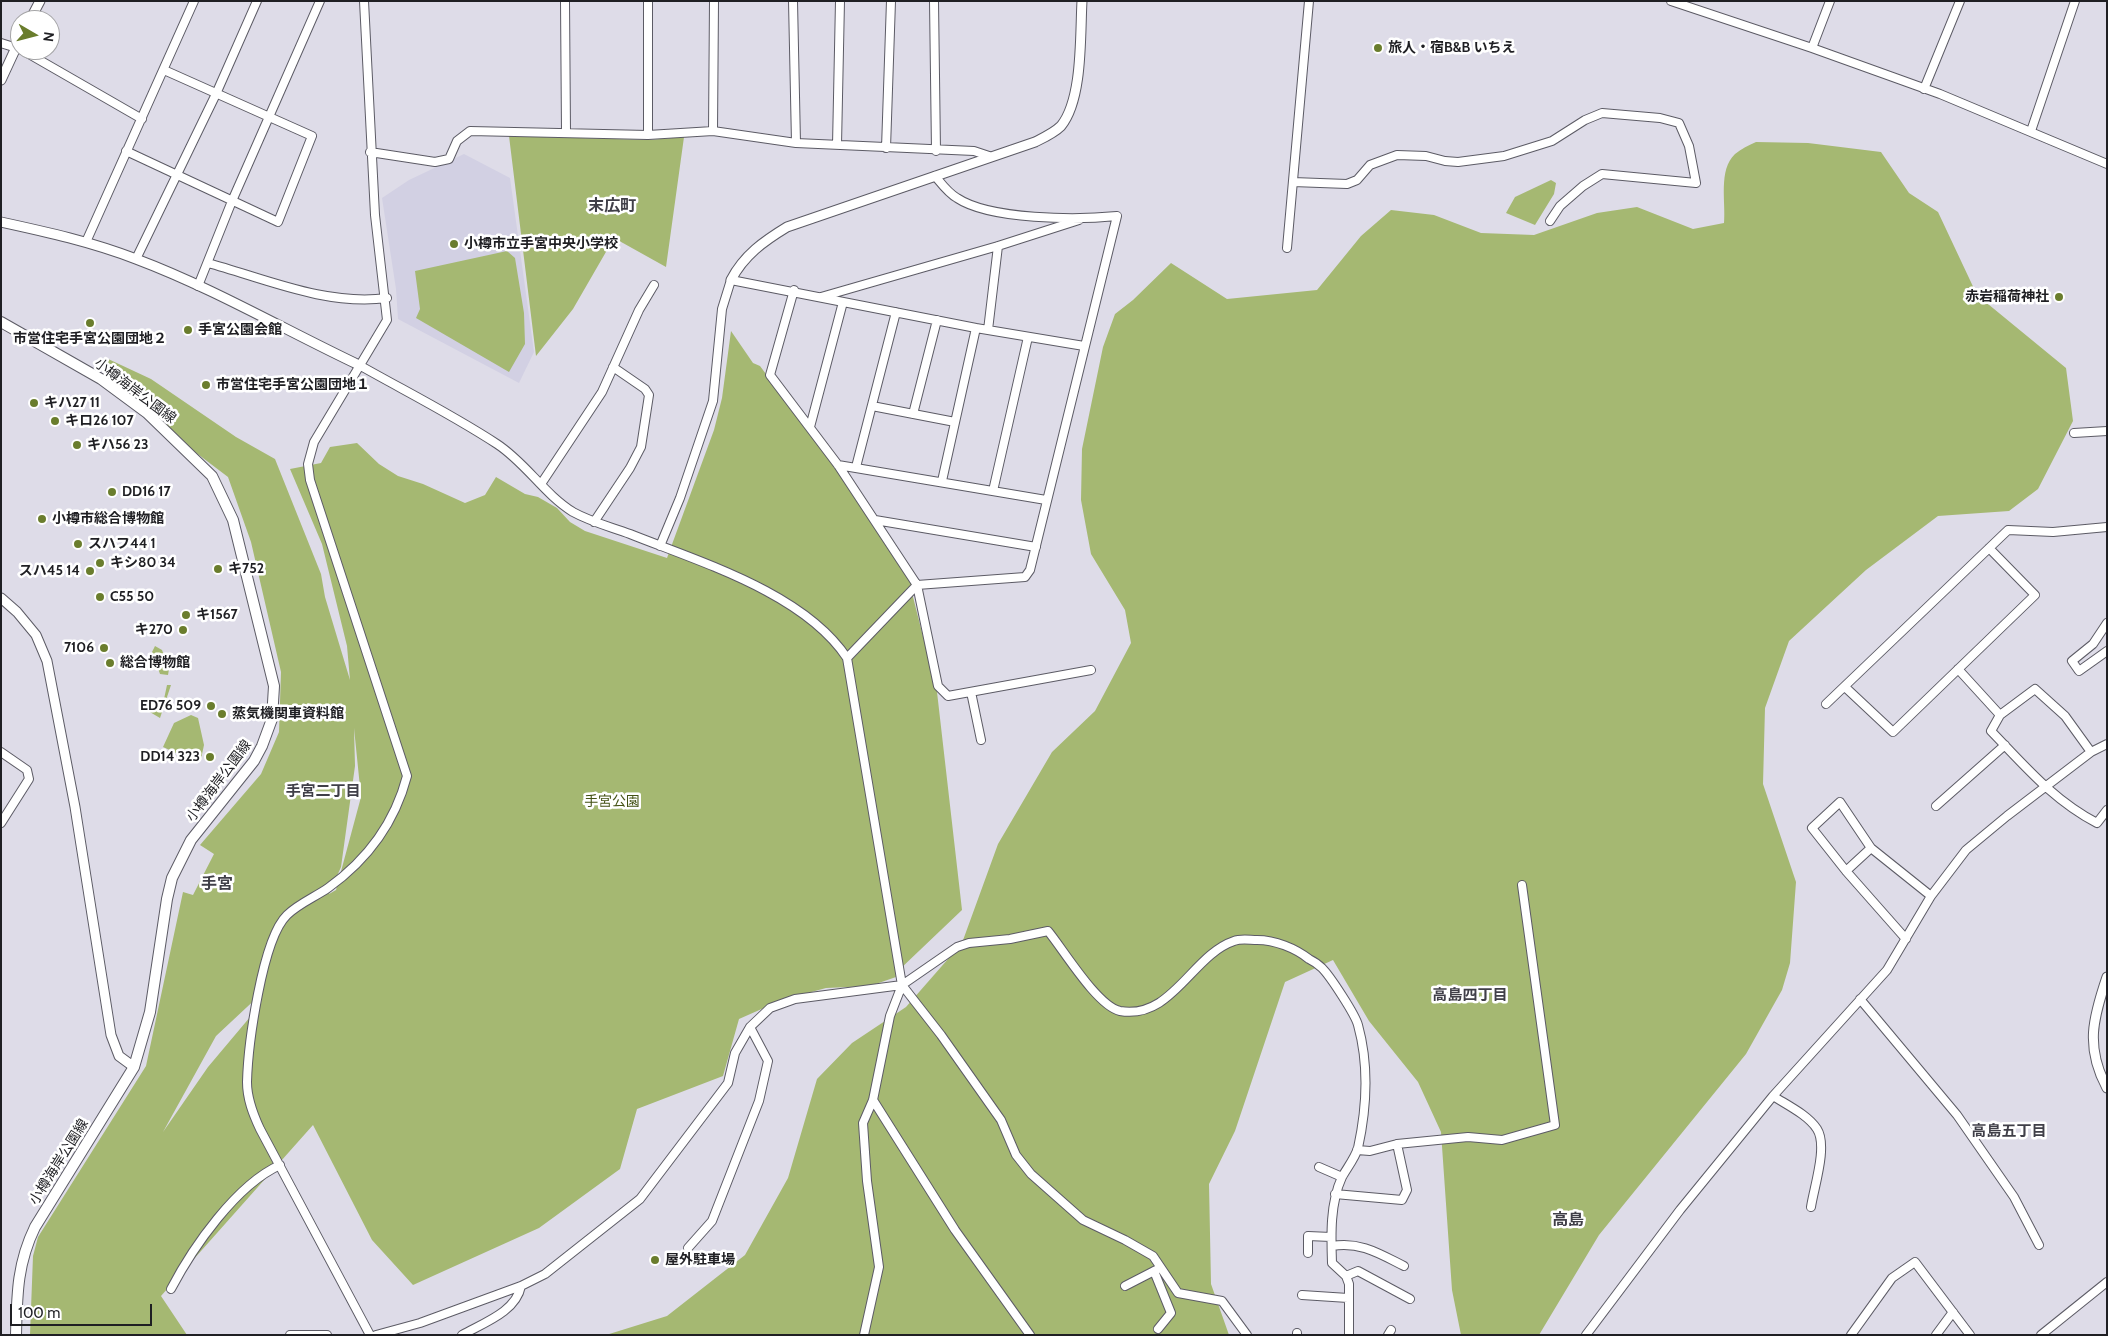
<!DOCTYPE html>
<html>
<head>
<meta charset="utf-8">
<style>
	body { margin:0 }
	#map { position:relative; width:2108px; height:1336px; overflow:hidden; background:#dedce8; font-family:Cabin,sans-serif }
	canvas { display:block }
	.frame { position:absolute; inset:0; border:2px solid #1f1f23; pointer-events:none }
	.north { position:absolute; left:10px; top:10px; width:50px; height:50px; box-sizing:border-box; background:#fff; border:1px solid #a5a5a7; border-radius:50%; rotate:98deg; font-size:14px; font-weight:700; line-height:20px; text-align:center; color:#1f1f23 }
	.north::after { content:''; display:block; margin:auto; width:18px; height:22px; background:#6a7d2d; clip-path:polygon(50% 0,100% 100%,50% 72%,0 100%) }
	.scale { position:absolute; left:10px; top:1304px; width:142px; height:22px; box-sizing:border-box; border:2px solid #1f1f23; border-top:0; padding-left:6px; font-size:15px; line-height:18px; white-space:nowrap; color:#1f1f23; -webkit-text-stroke:4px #fff; paint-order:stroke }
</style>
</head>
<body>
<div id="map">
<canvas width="2108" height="1336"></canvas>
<div class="frame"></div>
<div class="north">N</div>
<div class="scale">100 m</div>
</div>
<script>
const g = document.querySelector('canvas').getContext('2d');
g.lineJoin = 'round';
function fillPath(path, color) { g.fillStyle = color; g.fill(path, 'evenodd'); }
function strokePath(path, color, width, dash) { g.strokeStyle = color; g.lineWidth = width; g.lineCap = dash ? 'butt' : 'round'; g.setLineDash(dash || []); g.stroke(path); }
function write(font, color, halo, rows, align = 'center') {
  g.font = font + ' Cabin,"Noto Sans JP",sans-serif'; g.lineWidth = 5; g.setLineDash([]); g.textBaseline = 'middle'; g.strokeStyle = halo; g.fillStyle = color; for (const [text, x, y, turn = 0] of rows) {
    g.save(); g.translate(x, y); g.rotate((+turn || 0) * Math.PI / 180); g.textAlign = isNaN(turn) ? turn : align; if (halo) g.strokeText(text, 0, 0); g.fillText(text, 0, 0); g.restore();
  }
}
fillPath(new Path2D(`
	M464 154 510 178 534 352 519 383 398 319 396 289 382 198 409 180Z`), '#d2d0e3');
fillPath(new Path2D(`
	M509 136 649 140 684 137 666 267 614 238 573 309 536 356Z
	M1756 142 1808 143 1881 152 1909 193 1938 212 1977 295 2066 368 2073 421 2038 489 2009 511 1938 516 1866 570 1789 641 1765 708 1763 784 1796 882 1790 963 1782 990 1746 1054 1599 1235 1539 1335H1461L1452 1290 1441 1132 1418 1082 1369 1021 1333 960 1285 982 1235 1131 1209 1184 1211 1284 1229 1335H606L667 1316 745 1255 788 1178 817 1079 852 1043 906 1007 962 943 998 844 1052 752 1095 711 1131 643 1125 610 1091 554 1081 500 1082 449 1103 347 1115 314 1133 300 1171 263 1227 299 1317 290 1361 236 1391 210 1434 215 1481 233 1534 235 1597 213 1637 207 1693 229 1724 223C1726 202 1718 170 1735 154 1741 149 1749 145 1756 142Z
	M1551 180 1556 183 1554 194 1535 225 1506 213 1515 197Z
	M507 251 515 258 524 313 525 344 509 372 416 318 420 309 415 271Z
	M731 331 753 363 760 366 911 568V589L937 692 962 910 899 970 895 971 896 977 870 986 826 988 782 1000 739 1019 723 1076 637 1109 620 1169 539 1228 413 1285 372 1240 313 1125 161 1296 187 1335H30L33 1256 38 1237 146 1066 183 892 193 895 214 854 200 845 261 774 279 732 281 672 251 542 228 477 195 452 102 362 106 358 151 379 236 437 275 459 321 574 325 597 350 680 347 646 322 544 290 469 321 463 330 447 357 443 379 464 398 476 423 484 465 503 485 495 496 477 525 494 538 497 557 508 570 522 585 531 667 558 714 430 722 398ZM354 728 361 797 336 890 329 894 341 867 355 766ZM262 993 261 1004 208 1067 163 1132 216 1036Z
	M155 646 162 650 169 669 168 675 160 674 152 652Z
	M167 685H171L160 718 143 708 164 699Z
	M191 715 198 718 204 745 201 759 196 762 163 747 174 723Z`), '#a5b872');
const minor = new Path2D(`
	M364 1 375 215 387 320 314 442 308 464 310 480 407 776C395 822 367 860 328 888 315 897 298 904 287 915 262 939 248 1046 247 1082 247 1099 253 1114 260 1129L370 1335
	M565 1 566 132
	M648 1V135
	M793 1 796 143
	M934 1 936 151
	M1671 1 1812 48 1940 94 2107 164
	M1 43 20 49
	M1812 48 1830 1
	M22 50 142 119
	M1924 89 1960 1
	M713 131 714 1
	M2031 131 2075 1
	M837 145 840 1
	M886 148 891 1
	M126 151 278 222 312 136 164 70
	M370 152 435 162 449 159 457 141 470 131 648 135 713 131 796 143 974 151 989 156
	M1293 182 1347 184 1357 180 1370 165 1397 155 1426 156 1445 161 1458 162 1504 156 1552 141 1585 120 1602 113 1660 118 1679 123 1689 146 1696 183 1602 174 1583 186 1560 206 1550 221
	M86 242 194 1
	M1287 248 1309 1
	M136 259 216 94 257 1
	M208 263C266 279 326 306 387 298
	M198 286 232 201 320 1
	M794 290 770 375 838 465 917 585 938 686 948 696 1091 670
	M821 297 998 246 1079 220
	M988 330 998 246
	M359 365C405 391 453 415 497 444 526 463 544 494 573 512 591 522 611 527 630 534 700 562 804 593 847 658L902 985 941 1035 1001 1120 1016 1155 1031 1174 1083 1220 1125 1240 1153 1256 1178 1293 1222 1301 1247 1335
	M872 406 955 422
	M913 414 937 320
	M810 427 843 302
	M2074 433 2107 431
	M838 465 1046 500
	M856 467 896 312
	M942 481 976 328
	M541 484 602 392 639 310 654 285
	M993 491 1028 337
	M875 520 1036 547
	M594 522 630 468 641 447 649 395 645 389 613 367
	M660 546 680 498 713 401 722 309 731 280 976 328 1084 346
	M2107 623 2093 644 2072 661 2079 671 2107 651
	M847 658 917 585 1025 577 1030 570 1117 216C1077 220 990 220 957 198 948 193 941 183 935 176
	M1958 669 2000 715 1991 731C2025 766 2053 800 2097 823L2107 810
	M1845 687 1893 732 2035 595 1989 548
	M971 692 981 740
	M1826 704 2008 530 2053 532 2107 527
	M2000 715 2035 689 2065 716 2091 752
	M1 752 27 770 29 779 1 823
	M1936 806 2005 745
	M1846 871 1871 848
	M1906 939 1846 871 1812 828 1840 802 1871 848 1931 896
	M1860 999 1957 1115 2014 1197 2039 1245
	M1773 1096C1787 1105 1808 1115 1817 1129 1828 1146 1814 1187 1811 1207
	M873 1100 955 1230 1030 1335
	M1357 1150 1370 1151 1397 1144 1468 1137 1502 1140 1555 1125 1522 885
	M1319 1167 1342 1177
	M1335 1194 1402 1200 1407 1190 1397 1144
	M1332 1246C1360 1241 1380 1254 1404 1266
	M688 1248 712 1221 759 1101 768 1061 750 1027
	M1308 1253V1236L1331 1237
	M1154 1271 1171 1313 1158 1329
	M1346 1276 1358 1271 1410 1299
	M1125 1286 1158 1269
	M171 1289C193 1247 236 1185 280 1165
	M1302 1295 1348 1298
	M290 1335H327
	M376 1335 420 1323 521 1286 545 1274 640 1199 728 1083 735 1053 750 1027 770 1008 795 999 902 985 957 947 969 943 1010 939 1048 931C1063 949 1097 1006 1120 1011 1172 1020 1192 955 1234 941 1241 938 1250 940 1257 940 1275 940 1295 948 1309 959 1313 961 1318 964 1322 968 1330 976 1355 1014 1358 1025 1369 1065 1367 1107 1358 1148 1355 1158 1347 1168 1342 1177 1330 1203 1331 1235 1332 1263L1346 1276 1349 1284V1335
	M462 1335C483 1323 516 1312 521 1286
	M864 1335 879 1267 867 1181 863 1123 873 1100 890 1016 902 985
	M1297 1335V1333
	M1388 1335 1391 1330
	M1586 1335 1680 1210 1773 1096 1887 970 1931 896 1966 850 2007 816 2091 752 2107 744
	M1851 1335 1892 1278 1915 1262 1970 1335
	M1936 1335 1953 1312
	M2041 1335 2107 1282`);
const tertiary = new Path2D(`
	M30 20 40 1
	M1 80 20 39
	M1 222C47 232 92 242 136 259 213 288 285 330 359 365
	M731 280C744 255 764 241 787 227L1035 142C1043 138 1054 133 1061 126 1083 99 1080 35 1082 1
	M1 598 17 612 36 635 47 661 75 807 111 1035 119 1056 134 1067
	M2107 977C2093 1018 2085 1047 2107 1088`);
const secondary = new Path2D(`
	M1 322 101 379 147 413 212 476 233 520 274 686 272 719 262 746 254 761 191 840 172 878 167 899 150 1012 134 1067 35 1227C17 1264 17 1295 16 1335`);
strokePath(minor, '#5c5b65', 10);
strokePath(tertiary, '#5c5b65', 11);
strokePath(secondary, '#5c5b65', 12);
strokePath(minor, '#fff', 8);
strokePath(tertiary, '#fff', 9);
strokePath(secondary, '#fff', 10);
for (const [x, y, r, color] of [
	[1378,48,5,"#6a7d2d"],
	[454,244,5,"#6a7d2d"],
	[2059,297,5,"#6a7d2d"],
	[90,323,5,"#6a7d2d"],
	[188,330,5,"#6a7d2d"],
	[206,385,5,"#6a7d2d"],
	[34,403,5,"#6a7d2d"],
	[55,421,5,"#6a7d2d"],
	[77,445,5,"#6a7d2d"],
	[112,492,5,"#6a7d2d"],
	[42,519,5,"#6a7d2d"],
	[78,544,5,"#6a7d2d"],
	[100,563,5,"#6a7d2d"],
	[218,569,5,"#6a7d2d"],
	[90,571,5,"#6a7d2d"],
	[100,597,5,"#6a7d2d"],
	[186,615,5,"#6a7d2d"],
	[183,630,5,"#6a7d2d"],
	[104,648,5,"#6a7d2d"],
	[110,663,5,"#6a7d2d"],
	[211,706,5,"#6a7d2d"],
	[222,714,5,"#6a7d2d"],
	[210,757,5,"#6a7d2d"],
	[655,1260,5,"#6a7d2d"]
]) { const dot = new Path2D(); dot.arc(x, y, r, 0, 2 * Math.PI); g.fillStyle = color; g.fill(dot); strokePath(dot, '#fff', 2); }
write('bold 14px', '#1f1f23', '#fff', [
	["旅人・宿B&B いちえ",1388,48],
	["小樽市立手宮中央小学校",464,244],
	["赤岩稲荷神社",2049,297,"right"],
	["手宮公園会館",198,330],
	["市営住宅手宮公園団地２",90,339,"center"],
	["市営住宅手宮公園団地１",216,385],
	["キハ27 11",44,403],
	["キロ26 107",65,421],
	["キハ56 23",87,445],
	["DD16 17",122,492],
	["小樽市総合博物館",52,519],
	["スハフ44 1",88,544],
	["キシ80 34",110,563],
	["キ752",228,569],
	["スハ45 14",80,571,"right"],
	["C55 50",110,597],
	["キ1567",196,615],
	["キ270",173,630,"right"],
	["7106",94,648,"right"],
	["総合博物館",120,663],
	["ED76 509",201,706,"right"],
	["蒸気機関車資料館",232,714],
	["DD14 323",200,757,"right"],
	["屋外駐車場",665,1260]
], 'left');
write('14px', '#1f1f23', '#fff', [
	["小樽海岸公園線",135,391,37],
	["小樽海岸公園線",219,781,-53],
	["小樽海岸公園線",59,1162,-58]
]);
write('14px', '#445215', '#fff', [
	["手宮公園",612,802]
]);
write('bold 15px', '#403f48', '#fff', [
	["手宮二丁目",323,792],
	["高島四丁目",1470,996],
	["高島五丁目",2009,1132]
]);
write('bold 16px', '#403f48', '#fff', [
	["末広町",612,206],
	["手宮",217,884],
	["高島",1568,1220]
]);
</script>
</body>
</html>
